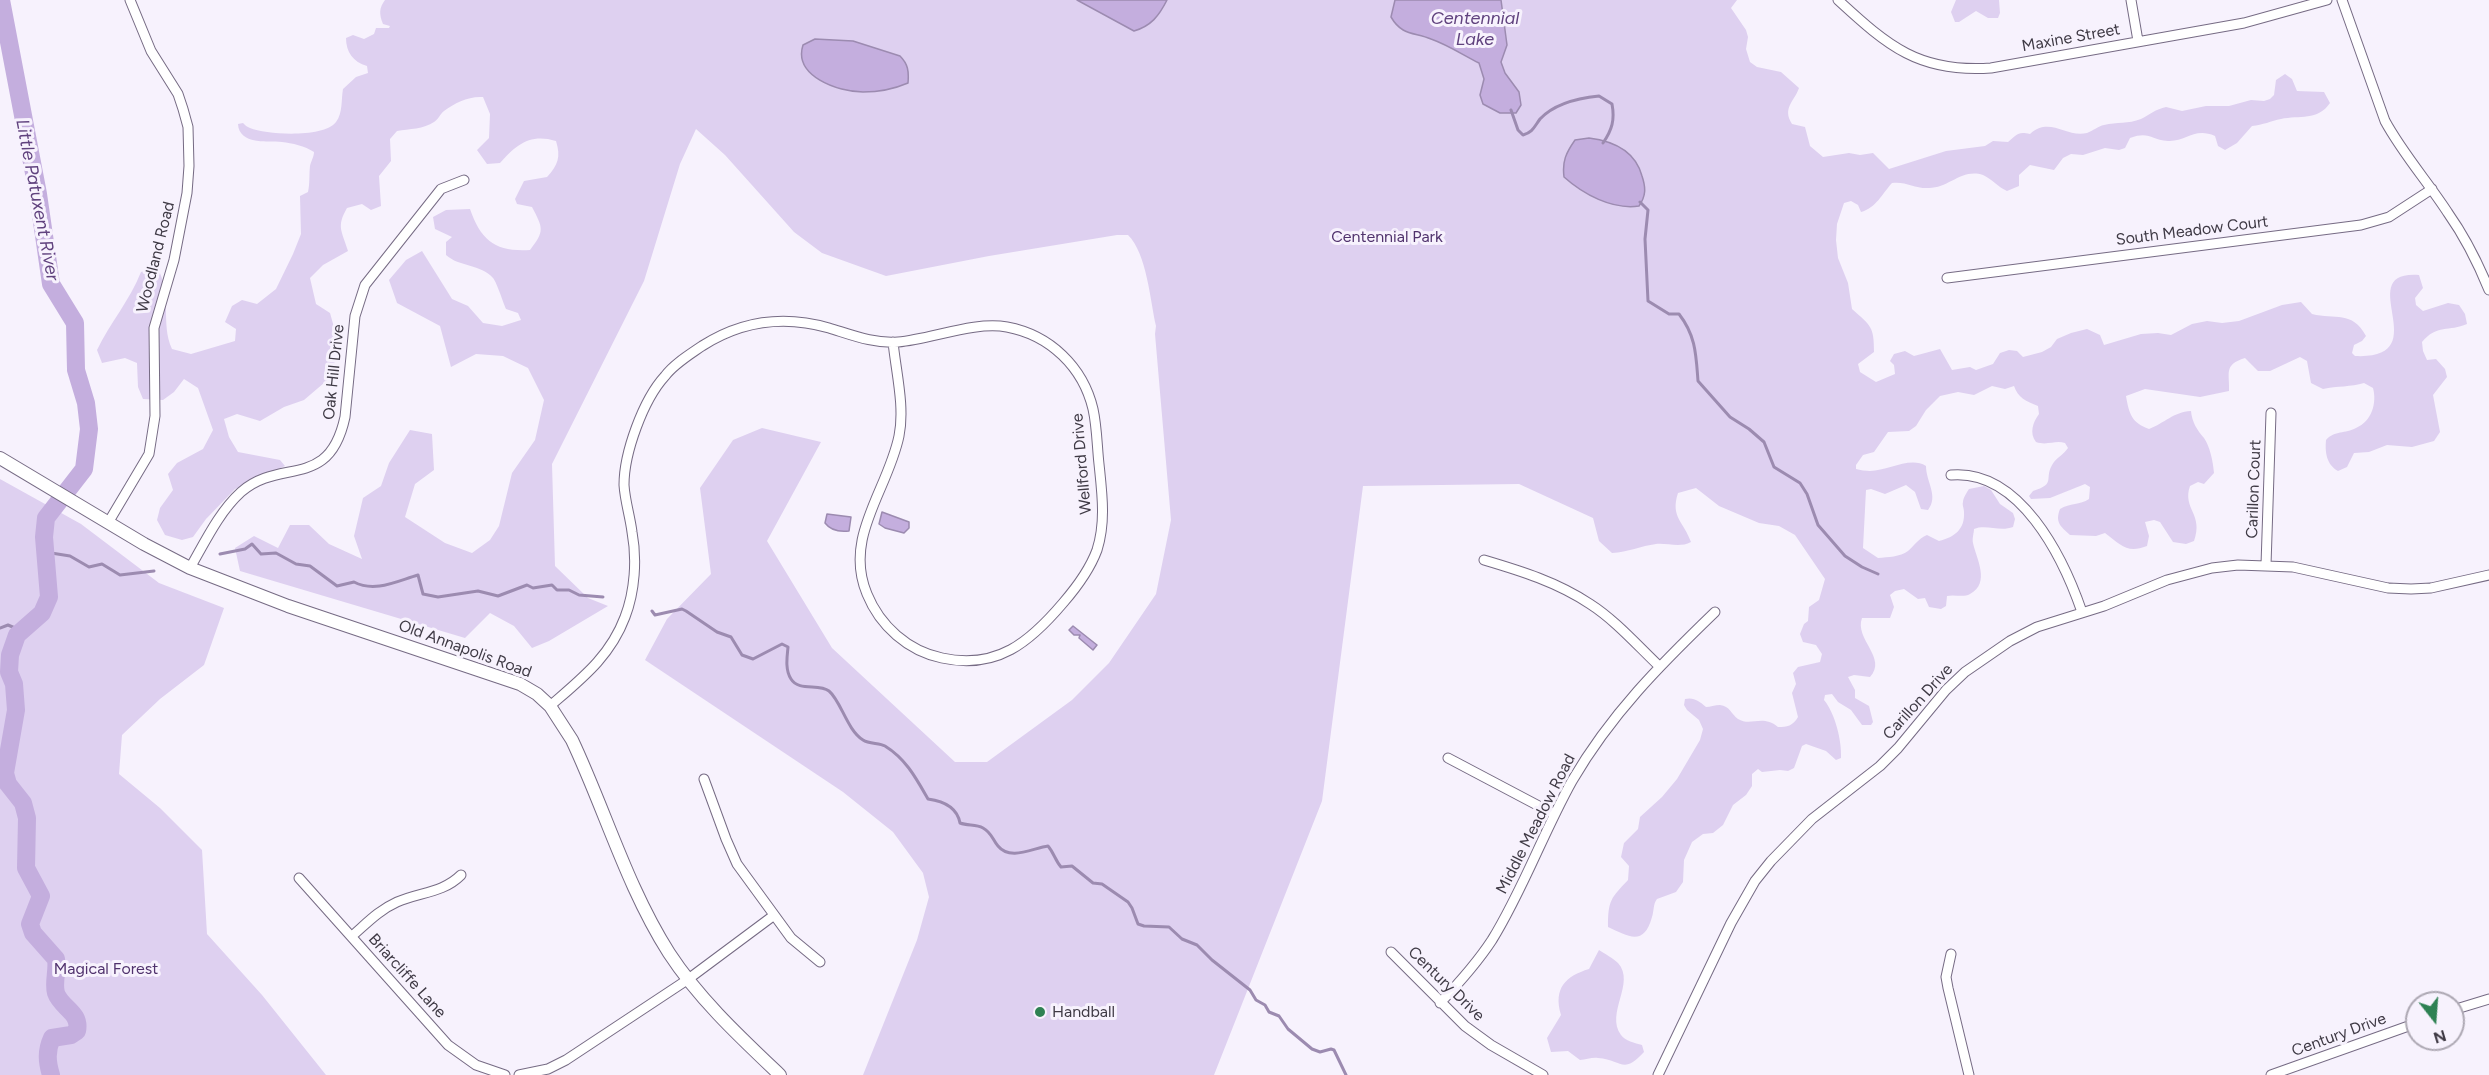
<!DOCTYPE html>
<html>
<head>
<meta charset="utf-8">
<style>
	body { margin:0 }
	#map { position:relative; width:2489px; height:1075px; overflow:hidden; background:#f7f2fd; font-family:Figtree,sans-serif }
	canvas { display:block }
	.north { position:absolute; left:2405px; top:991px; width:60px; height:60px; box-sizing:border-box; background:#f7f2fd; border:2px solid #ada8b3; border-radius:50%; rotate:163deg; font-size:16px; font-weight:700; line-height:24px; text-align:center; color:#3f3a45 }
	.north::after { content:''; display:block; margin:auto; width:21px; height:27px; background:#2e8153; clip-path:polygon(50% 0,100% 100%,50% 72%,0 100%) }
</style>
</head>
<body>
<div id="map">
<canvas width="2489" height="1075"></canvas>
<div class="north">N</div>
</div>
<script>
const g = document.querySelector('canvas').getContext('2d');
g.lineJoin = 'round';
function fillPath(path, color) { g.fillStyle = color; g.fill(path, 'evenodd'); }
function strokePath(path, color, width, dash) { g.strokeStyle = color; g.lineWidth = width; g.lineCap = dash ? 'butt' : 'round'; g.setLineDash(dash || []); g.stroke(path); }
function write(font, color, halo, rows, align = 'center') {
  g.font = font + ' Figtree,sans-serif'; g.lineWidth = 6; g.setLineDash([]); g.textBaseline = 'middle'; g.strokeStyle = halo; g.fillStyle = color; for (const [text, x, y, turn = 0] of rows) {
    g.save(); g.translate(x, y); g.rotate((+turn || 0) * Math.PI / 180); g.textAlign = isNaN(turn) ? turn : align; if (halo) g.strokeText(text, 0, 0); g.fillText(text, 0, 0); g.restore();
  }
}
fillPath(new Path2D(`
	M385 0H1737L1731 8 1746 30 1748 37 1746 49 1750 62 1757 67 1781 72 1799 88C1794 102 1782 108 1792 124L1805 127 1810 146 1823 157 1849 153 1860 155 1873 153 1889 169 1946 151 1985 146 1993 141 2008 142C2017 135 2017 131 2030 134 2050 116 2066 138 2087 133 2093 131 2098 126 2104 125 2117 122 2128 124 2141 119 2149 115 2156 109 2166 107L2182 111 2206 106H2229L2251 100 2264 101 2270 99 2274 95 2276 80 2285 74 2292 79 2297 91 2324 92 2330 103C2318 121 2299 115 2281 119 2271 121 2263 125 2252 126L2237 143 2225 150 2218 146 2215 136C2194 127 2186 142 2168 141 2150 140 2150 131 2130 138L2125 148 2119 150 2105 148 2083 155 2071 154 2063 158 2054 170 2030 165 2019 175V186L2007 191C1998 187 1992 179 1983 175 1962 168 1949 188 1929 188 1915 189 1906 181 1892 183 1882 194 1876 208 1861 212L1858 205 1851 201 1844 203 1837 224 1836 240 1838 258 1848 283 1852 309C1871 326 1874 326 1874 352L1858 364 1860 372 1876 382 1895 374 1894 365 1890 361 1894 354 1905 351 1914 356 1940 349 1952 370 1970 367 1976 370 1993 364 2000 353 2009 350 2017 351 2023 357 2042 352 2051 347 2057 339 2071 333 2087 329 2100 335 2104 345 2141 334 2158 333 2171 335 2192 324 2207 321 2222 323 2239 321 2282 305 2301 302 2312 314C2335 320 2352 310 2366 336L2362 341 2354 345 2352 353 2355 356C2440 360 2349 270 2419 275L2423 288 2415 298 2416 305 2423 311 2448 303 2459 305 2465 314 2467 324C2449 332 2437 324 2422 342L2423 351 2427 360 2436 359 2445 369 2447 377 2433 395 2440 432 2434 441 2412 447 2387 445 2369 452 2354 453 2347 467 2338 471C2326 464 2325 452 2326 440 2335 430 2345 434 2356 428 2372 421 2377 403 2373 388L2364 383C2351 387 2337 386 2323 389L2311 383 2307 361 2300 357 2270 371H2258L2245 358C2223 365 2230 373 2229 391L2200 397 2145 389 2126 396C2129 414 2132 423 2149 429 2165 423 2173 412 2191 411 2192 422 2197 430 2204 438 2210 447 2213 461 2214 473L2204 484 2198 482 2190 486C2182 509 2204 514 2194 541L2186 544 2173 542 2160 522 2154 520 2145 522 2149 536 2147 546C2127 554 2121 545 2105 533L2096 536 2070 535C2060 526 2055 522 2060 509 2070 503 2080 505 2089 499L2090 487 2085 484 2050 498 2031 499 2029 496 2033 491C2058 483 2042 479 2054 462 2058 457 2064 454 2068 448L2065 443C2055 440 2047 446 2036 442 2029 433 2033 422 2039 414L2038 406C2026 401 2018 398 2014 386L2005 389 1992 386 1974 395 1958 392 1940 396 1926 410 1916 426 1909 431 1888 432 1874 452 1863 455 1856 465V469C1860 470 1866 471 1870 471 1888 471 1910 456 1926 466 1926 482 1939 496 1928 510L1921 509 1915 492 1906 485 1885 494 1871 489 1866 490 1863 548 1878 558C1888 557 1900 557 1908 551 1915 545 1918 539 1927 535L1939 541C1955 537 1965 529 1964 512 1964 508 1962 505 1963 502 1963 498 1967 492 1969 489L1984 486 1991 490 2000 504 2013 513 2015 519 2013 527C2000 532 1986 524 1974 529 1974 533 1972 538 1973 543 1976 558 1991 583 1970 594 1963 598 1955 594 1947 596L1946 606 1941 609 1929 607 1925 598 1918 599 1904 589 1895 591 1890 595 1894 607 1890 618H1862C1854 639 1888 658 1870 677L1854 675 1848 677 1855 690V698L1869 706 1873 722 1871 725H1862L1851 710 1838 702 1832 694 1825 695 1824 700C1835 713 1842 741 1841 758L1836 760 1826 751 1806 744 1802 746 1794 768 1788 771 1780 770 1762 772 1758 769 1752 774V786L1746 795 1733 805 1723 825 1713 833 1703 834 1692 842 1684 860 1683 882 1676 892 1657 899C1653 904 1654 911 1652 917 1644 947 1628 936 1608 927 1608 900 1611 898 1628 880L1629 866 1621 857 1624 843 1638 829 1640 817 1662 797 1677 779 1700 740 1703 729 1699 720 1687 710 1684 705 1685 699C1694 697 1699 701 1706 707 1710 707 1715 705 1720 705 1730 706 1731 714 1738 719 1751 727 1762 714 1778 727 1787 727 1793 726 1798 717L1792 693 1796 684 1793 673 1798 667 1820 662 1822 654 1816 645 1803 642 1800 634 1804 624 1808 621 1809 607 1819 600 1825 579 1795 535 1779 526 1759 523 1719 506 1696 488 1678 493C1670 517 1684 522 1691 542 1680 548 1668 543 1656 544 1641 546 1628 552 1612 553L1599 541 1593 518 1519 484 1363 486 1322 801 1214 1075H863L917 940 929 897 923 873 893 832 843 792 645 660 667 619 711 574 700 488 733 440 762 428 821 442 767 541 832 648 955 762H987L1072 700 1109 663 1156 594 1171 520 1155 334 1156 326C1150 300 1147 254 1128 235H1117L989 256 886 276 822 253 794 232 725 155 696 129 680 164 644 281 552 464 555 566 588 598 608 606 549 641 532 648 514 626 490 613 465 638 240 571 235 548 254 536 278 548 290 525H309L329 544 362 559 354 536 363 498 381 486 389 463 410 430 432 434 434 470 415 484 405 517 445 543 472 553 490 540 499 526 512 473 535 440 544 400 528 368 503 356 476 354 451 367 440 326 397 303 389 280 406 260 422 251 452 299 468 306 483 323 502 326 521 320 518 313 506 309C503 302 497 283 493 278 481 264 459 267 446 255V242L452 237 435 229 433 217 446 210 470 209C481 241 496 252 530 250 545 231 543 228 532 207L517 204 515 199 524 181 547 177C558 165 561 157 556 141 530 133 516 145 500 163L487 164 477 150 489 138 490 114 483 97C468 96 455 103 444 111 440 114 438 120 434 122 424 129 409 129 397 131L390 139 391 161 379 176 381 206 371 210 362 204 347 208C336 227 342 231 348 251L323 265 310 278 316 304 330 313 339 345 331 377 304 400 284 407 260 421 237 414 224 419 229 437 238 452 280 460 285 466 235 489 206 519 193 537 182 540 165 535 157 520 160 508 173 490 168 474 177 463 203 449 213 430 198 388 184 379 174 392 163 400 143 399 138 387 137 363 125 358 102 363 97 350C110 323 130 300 141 272L157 267C173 296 160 322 172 349L191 354 235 341 236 329 225 322 232 306 242 300 257 304 276 289 293 254 301 234 300 196 308 192C310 183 309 175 310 166 311 161 314 157 314 152 305 146 292 143 282 142 268 141 239 145 238 124L243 123C245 125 247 127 250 128 267 135 324 138 336 122 343 113 341 100 343 89L356 77 368 73 367 66C353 62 346 52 346 38L353 35 364 39 374 34 376 28H389L390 26 383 24C379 14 379 8 385 0Z
	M1956 0H1999L2000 13 1998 18H1988L1976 11 1959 22H1955L1951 12Z
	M0 479 81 524 159 583 224 608 204 665 160 699 122 735 119 774 160 808 202 850 207 934 262 995 326 1075H0Z
	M1599 950C1605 954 1613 958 1618 963 1636 983 1605 1013 1621 1035 1625 1041 1635 1043 1642 1045L1644 1052C1623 1075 1622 1060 1598 1058 1592 1057 1586 1060 1580 1060L1568 1051 1551 1052 1547 1038 1561 1015C1553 988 1566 976 1589 969Z`), '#ded0f0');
const water = new Path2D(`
	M1077 0H1167C1159 16 1151 26 1134 31Z
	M1395 0H1501L1507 45 1501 62 1505 73 1519 92 1521 105 1516 113H1500L1483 104 1480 95 1484 79 1479 63C1463 55 1448 45 1431 39 1414 32 1402 36 1391 17Z
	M815 39 853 41 900 56C908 64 909 71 908 83 894 89 879 92 863 92 838 92 793 76 803 45Z
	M1589 138C1613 141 1635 150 1642 176 1646 188 1646 196 1639 206 1612 210 1583 194 1564 177 1562 161 1566 153 1575 140Z
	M882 512 909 522V528L904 533 885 528 879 524Z
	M827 514 851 517 849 531C840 532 831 531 825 523Z
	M1073 626 1097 645 1093 650 1079 638 1080 635H1074L1069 630Z`);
fillPath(water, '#c4aede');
strokePath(water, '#9c8bb0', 1.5);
strokePath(new Path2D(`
	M1511 110 1518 130 1523 135C1533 132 1534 127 1540 119 1554 104 1579 98 1599 96L1612 104C1615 120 1612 130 1603 143
	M1640 202 1648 210 1645 239 1648 301 1669 314H1679C1696 336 1696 355 1698 381L1730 417 1749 429 1764 442 1774 467 1800 483 1807 494 1818 525 1845 556 1862 567 1878 574
	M45 552 70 556 89 567 102 564 120 575 154 571
	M220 554 245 549 252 544 261 554 276 553 296 564 310 566 337 586 354 582C375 593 397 581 418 575L423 594 438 597 478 591 498 596 527 585 533 588 552 585 557 590H569L579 595 603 597
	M652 611 655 615 682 609 686 611 717 632 731 637 742 655 753 659 782 644 788 647C787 657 785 670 791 679 799 692 819 683 829 691 841 701 847 730 863 740 869 744 879 743 885 746 906 759 916 778 928 799 943 801 957 807 960 823 968 826 976 824 983 828 992 833 992 839 998 846 1010 861 1033 848 1048 846 1054 853 1055 860 1061 867L1072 866 1093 883 1102 884 1128 902 1132 908 1138 924 1144 926 1169 927 1182 939 1197 945 1212 960 1250 990 1256 1000 1265 1005 1269 1012 1279 1016 1288 1029 1312 1049 1320 1052 1331 1049 1334 1050 1346 1075
	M0 628 8 625 22 631`), '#9c8bb0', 3);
strokePath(new Path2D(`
	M1 0 38 194 51 284 75 323 76 370 86 403 89 429 84 469 46 518 44 537 49 597 42 613 17 635 10 655 9 672 14 684 16 710 5 773 8 784 23 803 27 818 26 868 41 896 30 924 33 933 56 959C58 970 53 983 56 993 61 1008 81 1012 77 1031L71 1035 52 1038C46 1051 47 1062 51 1075`), '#c4aede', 18);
const minor = new Path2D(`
	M1838 0C1888 46 1919 73 1991 68L2244 23 2327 0
	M2131 0 2138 41
	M2342 0 2385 121C2403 154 2428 182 2448 213 2465 237 2478 263 2489 290
	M1947 278 2361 225 2389 217 2432 189
	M1951 475C2020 469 2063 557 2082 612
	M108 523 149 454 155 416 154 328 174 260 187 193 189 166 188 127 183 109 178 94 151 51 130 0
	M1484 560C1521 571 1557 582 1590 604 1615 620 1637 645 1659 666
	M2266 565 2271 413
	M190 568C205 542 219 512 241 492 281 457 329 491 345 417L355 316 365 285 441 189 464 180
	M550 706C581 679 610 657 625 617 635 591 637 559 632 532 630 516 625 501 624 485 624 453 643 400 665 376 674 364 689 355 702 346 741 321 784 315 829 328 852 335 874 344 898 342 932 339 974 321 1007 327 1050 335 1083 367 1093 409 1097 427 1097 446 1099 464 1102 493 1106 522 1097 550 1090 569 1076 588 1063 603 1030 642 997 670 942 658 908 651 880 626 867 594 843 537 888 490 899 436 905 407 896 372 893 342
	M1448 758 1554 814
	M704 779 726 839 737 864 791 938 820 962
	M299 878 448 1045 476 1065 505 1075
	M352 936C366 924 379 910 397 902 420 892 443 893 461 875
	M1391 952 1465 1026 1491 1045 1543 1075
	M1951 954 1946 977 1948 988 1969 1075
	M1440 1003C1459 983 1477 963 1492 940 1523 890 1543 833 1572 781 1611 714 1660 665 1715 612
	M2453 1010 2489 999
	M519 1075 548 1069 566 1060 687 980 773 916
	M1658 1075 1731 923 1755 881 1771 861 1812 819 1880 766 1898 748 1946 690 1965 672 2010 641 2037 627 2104 606 2167 580 2212 568 2238 565 2293 567 2388 588 2411 589 2431 588 2489 575
	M2271 1075 2417 1023`);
const tertiary = new Path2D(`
	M0 458 144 544 190 568 288 606 520 684 537 694 550 706 572 740C605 810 627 887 669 953 699 999 740 1037 780 1075`);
strokePath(minor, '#766b84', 11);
strokePath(tertiary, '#766b84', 14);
strokePath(minor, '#fff', 9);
strokePath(tertiary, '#fff', 12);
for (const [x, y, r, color] of [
	[1040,1012,6,"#2e8153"]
]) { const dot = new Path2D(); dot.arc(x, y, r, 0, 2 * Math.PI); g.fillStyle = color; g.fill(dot); strokePath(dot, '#f7f2fd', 2); }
write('16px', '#3f3a45', '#f7f2fd', [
	["Maxine Street",2071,38,-10],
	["South Meadow Court",2192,231,-7],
	["Woodland Road",156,257,-76],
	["Oak Hill Drive",334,372,-84],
	["Wellford Drive",1082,464,-95],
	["Carillon Court",2254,489,-88],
	["Old Annapolis Road",465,649,20],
	["Carillon Drive",1918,702,-48],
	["Middle Meadow Road",1536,824,-63],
	["Briarcliffe Lane",407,976,48],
	["Century Drive",1446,984,44],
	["Century Drive",2339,1035,-20]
]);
write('16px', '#50326d', '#f7f2fd', [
	["Centennial Park",1387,237],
	["Magical Forest",106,969]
]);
write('16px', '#3f3a45', '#f7f2fd', [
	["Handball",1052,1012]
], 'left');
write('italic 18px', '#60427e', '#f7f2fd', [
	["Centennial",1475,19],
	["Lake",1475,40],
	["Little Patuxent River",37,200,79]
]);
</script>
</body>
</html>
